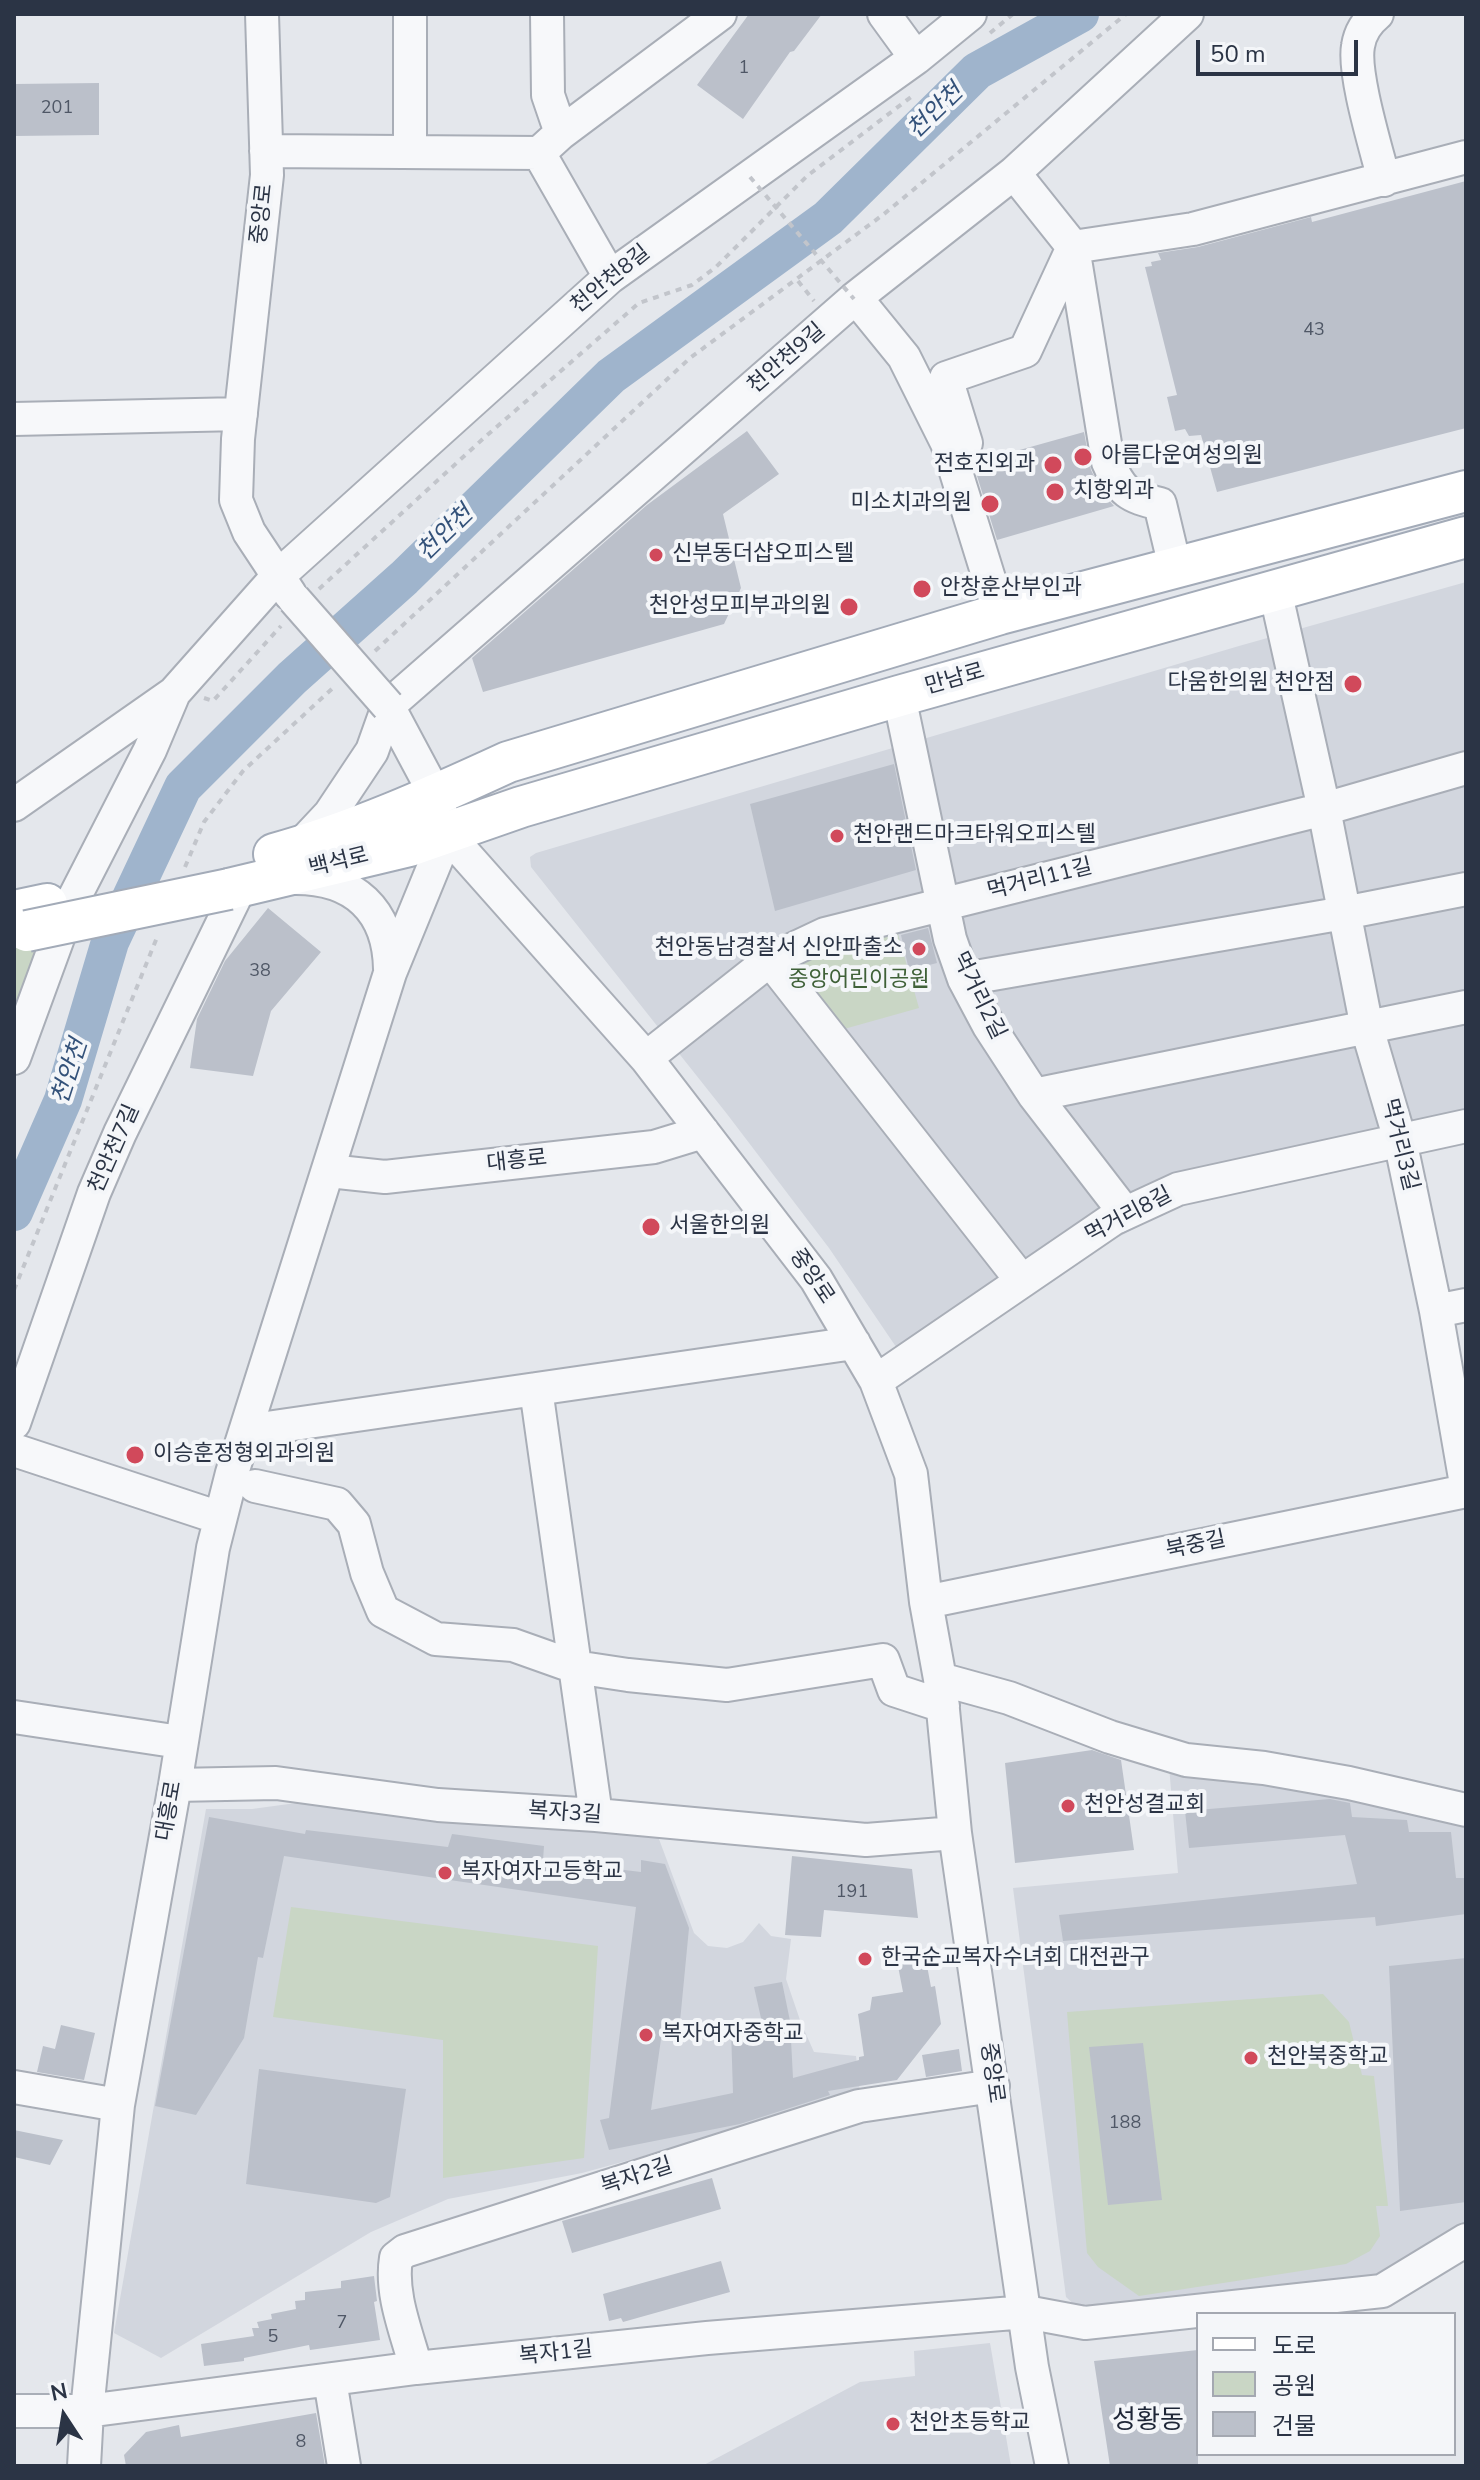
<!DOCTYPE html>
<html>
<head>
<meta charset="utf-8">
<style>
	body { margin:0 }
	#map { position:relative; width:1480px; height:2480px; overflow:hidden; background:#e4e7ec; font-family:"Nunito Sans","Noto Sans KR",sans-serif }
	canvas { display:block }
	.frame { position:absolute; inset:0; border:16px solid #2b3445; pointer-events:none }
	.legend { position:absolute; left:1196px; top:2312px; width:260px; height:144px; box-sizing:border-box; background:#f4f6f9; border:2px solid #a4a8b1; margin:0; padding:10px 14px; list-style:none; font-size:24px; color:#2b3445 }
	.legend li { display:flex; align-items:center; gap:16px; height:40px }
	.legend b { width:40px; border:2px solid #a4a8b1 }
	.north { position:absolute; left:24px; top:2376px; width:80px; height:80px; -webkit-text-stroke:6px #f4f6f9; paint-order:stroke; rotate:348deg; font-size:22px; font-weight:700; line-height:32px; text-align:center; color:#2b3445 }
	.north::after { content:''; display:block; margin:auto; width:28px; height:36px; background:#2b3445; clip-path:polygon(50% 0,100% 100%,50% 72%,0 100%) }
	.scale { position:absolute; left:1196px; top:40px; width:162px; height:36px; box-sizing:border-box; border:4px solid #2b3445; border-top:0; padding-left:10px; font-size:24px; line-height:28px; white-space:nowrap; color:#2b3445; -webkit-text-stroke:6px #f4f6f9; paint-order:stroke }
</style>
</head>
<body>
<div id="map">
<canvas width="1480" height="2480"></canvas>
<div class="frame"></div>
<ul class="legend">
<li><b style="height:10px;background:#fff"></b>도로</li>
<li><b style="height:22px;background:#c9d6c5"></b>공원</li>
<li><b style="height:22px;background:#bbc0ca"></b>건물</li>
</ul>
<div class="north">N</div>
<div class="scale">50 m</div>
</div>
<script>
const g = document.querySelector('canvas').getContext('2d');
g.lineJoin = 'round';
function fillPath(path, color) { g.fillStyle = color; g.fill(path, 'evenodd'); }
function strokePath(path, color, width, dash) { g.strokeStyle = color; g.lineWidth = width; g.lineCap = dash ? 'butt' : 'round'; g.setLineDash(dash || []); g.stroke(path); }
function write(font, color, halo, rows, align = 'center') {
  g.font = font + ' "Nunito Sans","Noto Sans KR",sans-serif'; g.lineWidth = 8; g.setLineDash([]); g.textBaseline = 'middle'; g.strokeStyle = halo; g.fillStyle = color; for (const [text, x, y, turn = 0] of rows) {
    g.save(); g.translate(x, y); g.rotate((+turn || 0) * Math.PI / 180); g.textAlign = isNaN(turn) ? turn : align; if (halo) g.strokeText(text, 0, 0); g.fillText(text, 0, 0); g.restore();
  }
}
fillPath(new Path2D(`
	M1466 582V1134L1219 1192 1171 1209 1096 1249 911 1369 829 1248 727 1114 531 867 530 857 536 853 1239 646Z
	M1169 1766 1429 1812 1466 1826V2227L1396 2273 1359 2283 1083 2313 1066 2297 1013 1888 1178 1873Z
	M296 1803 522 1823 656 1831 694 1933 708 1946 727 1948 743 1942 759 1923 771 1936 791 1939 786 1979 801 2023 814 2052 856 2056 860 2093 765 2123 582 2173 448 2199 371 2232 161 2358 114 2333 206 1809H252Z
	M990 2343 1011 2466H702L860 2382 915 2376 914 2351Z`), '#d2d6de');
fillPath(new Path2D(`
	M896 927 919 1008 837 1031 786 966 806 952Z
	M41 944 14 1019V945Z
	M291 1907 598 1946 584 2158 443 2178V2040L273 2017Z
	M1323 1994 1349 2022 1362 2075 1374 2076 1388 2206H1376L1380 2236 1370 2251 1346 2264 1139 2296 1098 2267 1087 2253 1067 2012Z`), '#c9d6c5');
strokePath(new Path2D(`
	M14 1212 63 1100 110 942 183 787 292 678 404 578 611 376 828 218 977 71 1080 14`), '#9fb4cc', 38);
fillPath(new Path2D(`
	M749 14H822L794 51 790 52 743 119 697 85Z
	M99 83V135L14 136V84Z
	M1466 181V428L1217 492 1201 435 1189 436 1185 429 1175 431 1167 397 1177 395 1145 267 1152 266 1151 262 1161 260 1158 253 1198 247 1311 217 1312 222Z
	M747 431 779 474 723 514 741 588 724 624 483 692 472 658 647 505Z
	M1084 432 1091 470 1102 492 1114 506 997 540 973 463Z
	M894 764 916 870 775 911 750 804Z
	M268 908 321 952 271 1011 253 1076 190 1068 197 1019 225 961Z
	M928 928 937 963 909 970 901 935Z
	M1092 1750 1121 1760 1134 1850 1015 1863 1005 1763Z
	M1330 1799 1350 1803 1352 1817 1407 1820 1409 1832H1451L1456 1878H1466V1914L1376 1926 1375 1917 1063 1941 1059 1915 1357 1884 1345 1835 1189 1848 1185 1811Z
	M209 1817 305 1834 306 1830 448 1847 452 1834 544 1846 543 1860 641 1872V1860L665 1864 689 1928 679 2032H662L651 2110 733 2093 731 2029 763 2027 754 1987 782 1982 790 2021 793 2078 859 2060V2057L864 2056 858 2014 870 2010 872 1997 903 1992 897 1961 925 1955 931 1987 935 1986 941 2024 897 2080 828 2091 830 2095 740 2124 609 2150 600 2120 609 2118 636 1907 284 1856 263 1958 258 1957 244 2038 196 2115 155 2106Z
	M792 1856 912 1869 918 1918 824 1910 821 1937 785 1935Z
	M1466 1958V2202L1400 2211 1389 1966Z
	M61 2025 95 2033 84 2080 37 2072 43 2046 55 2049Z
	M1143 2043 1162 2200 1108 2205 1089 2047Z
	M959 2049 962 2071 926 2077 922 2055Z
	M259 2069 406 2089 390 2197 376 2203 246 2184Z
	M14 2130 63 2140 50 2165 14 2157Z
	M712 2178 721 2209 572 2253 562 2221Z
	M721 2261 730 2292 623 2322 621 2318 609 2321 603 2294Z
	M374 2276 377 2301 374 2302 380 2340 310 2350 309 2345 244 2358V2361L204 2366 201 2344 254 2336 252 2328H259L257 2322 272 2319 271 2314 296 2309 295 2301 305 2300V2292L341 2288V2281Z
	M1198 2350V2466H1110L1094 2361Z
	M316 2413 325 2466H126L124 2455 146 2432 179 2425 181 2437Z`), '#bbc0ca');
const minor = new Path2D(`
	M262 14 267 175 238 439 236 500 249 532 290 594
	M410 14V152
	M547 14 548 95 561 133
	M884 14 916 58
	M1377 14C1367 22 1360 33 1358 46 1353 74 1376 148 1384 180
	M266 151 539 153 561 133 720 14
	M539 153 610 277
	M1014 173 1073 247 1108 462C1122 493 1128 496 1160 504L1175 567
	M1073 247 1193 229 1466 157
	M856 298 904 357 947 443 1000 614
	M14 419 241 414
	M966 443 946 378 1025 351 1073 247
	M1275 590 1324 809 1367 1028 1400 1140 1436 1311 1466 1484
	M899 696 950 939 964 979 989 1026 1034 1095 1125 1213
	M388 706 436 796 447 834 646 1058 816 1279 876 1381 911 1474 926 1602 940 1679 955 1833 1032 2367 1052 2466
	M14 805 174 693
	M300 846 330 814 372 751 388 706 854 299 1014 173 1187 14
	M296 878C354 878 389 910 390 969
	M770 960 1022 1281
	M964 979 1344 913 1466 889
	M14 1058 69 908 150 750 174 693 277 577 610 277 916 58 970 14
	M646 1058 770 960 825 934 1324 809 1466 768
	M1034 1095 1466 1007
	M329 1171 385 1177 654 1147 703 1132
	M1436 1311 1466 1305
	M876 1381 1113 1219 1178 1189 1466 1126
	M536 1389 596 1815
	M14 1423 94 1193 120 1133 241 885
	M246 1431 854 1343
	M14 1450 220 1518
	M255 1486 337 1504 354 1524 367 1573 383 1611 436 1639 513 1645 575 1667 628 1675 727 1685 883 1660 894 1690 943 1706
	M926 1602 1466 1491
	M940 1679 1009 1698 1110 1737 1186 1760 1264 1768 1349 1783 1466 1810
	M14 1717 180 1742
	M175 1785 276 1783 438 1805 596 1815 866 1840 955 1833
	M14 2087 118 2105
	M416 2368C407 2333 390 2295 396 2258L405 2251 859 2106 993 2086
	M330 2380 344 2466
	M14 2411H87L416 2368 707 2338 1026 2312 1085 2323 1382 2291 1466 2240
	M84 2466 87 2411 118 2105 175 1785 213 1548 232 1473 390 973 447 834`);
const major = new Path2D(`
	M274 854C354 832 432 797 508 762L1000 614 1466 491
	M229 889 409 846 521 807 899 696 1466 537
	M14 911 47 904`);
strokePath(minor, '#a9aeb7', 36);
strokePath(major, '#a3abb8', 44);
strokePath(new Path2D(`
	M990 33 1013 14
	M798 281 814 301
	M319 589 485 437 639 303 692 285 716 267 807 176 915 94
	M375 651 690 358 884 214 1126 14
	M204 698 213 701 281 626
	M185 867 204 822 243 771 335 686
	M14 1290 158 935`), '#c2c5cb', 4, [6, 6]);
strokePath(minor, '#f7f8fa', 32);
strokePath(major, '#fff', 40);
const minorBridge = new Path2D(`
	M294 599 388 706`);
const majorBridge = new Path2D(`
	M27 931 229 889`);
strokePath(minorBridge, '#a9aeb7', 36, []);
strokePath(majorBridge, '#a3abb8', 44, []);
strokePath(new Path2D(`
	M750 177 854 299`), '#c2c5cb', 4, [6, 6]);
strokePath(minorBridge, '#f7f8fa', 32);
strokePath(majorBridge, '#fff', 40);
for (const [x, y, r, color] of [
	[1083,457,10,"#d1495b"],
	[1053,465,10,"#d1495b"],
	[1055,492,10,"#d1495b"],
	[990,504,10,"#d1495b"],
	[656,555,8,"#d1495b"],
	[922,589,10,"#d1495b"],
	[849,607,10,"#d1495b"],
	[1353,684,10,"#d1495b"],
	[837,836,8,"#d1495b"],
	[919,949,8,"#d1495b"],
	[651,1227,10,"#d1495b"],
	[135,1455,10,"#d1495b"],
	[1068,1806,8,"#d1495b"],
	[445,1873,8,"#d1495b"],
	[865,1959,8,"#d1495b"],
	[646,2035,8,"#d1495b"],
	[1251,2058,8,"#d1495b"],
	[893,2424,8,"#d1495b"]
]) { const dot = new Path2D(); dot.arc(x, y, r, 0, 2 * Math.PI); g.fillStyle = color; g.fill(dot); strokePath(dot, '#f4f6f9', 3); }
write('18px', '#4f5766', null, [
	["1",744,69],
	["201",57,109],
	["43",1314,331],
	["38",260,972],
	["191",852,1893],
	["188",1125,2124],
	["7",342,2324],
	["5",273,2338],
	["8",301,2443]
]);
write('22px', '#2b3445', '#f4f6f9', [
	["중앙로",263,214,-84],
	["천안천8길",611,280,-39],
	["천안천9길",787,359,-41],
	["만남로",955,680,-16],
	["백석로",339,863,-14],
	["먹거리11길",1040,880,-14],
	["먹거리2길",978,996,64],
	["먹거리3길",1399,1145,76],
	["천안천7길",115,1149,-66],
	["대흥로",517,1162,-6],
	["먹거리8길",1129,1216,-28],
	["중앙로",811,1277,56],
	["북중길",1196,1546,-12],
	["대흥로",170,1811,-80],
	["복자3길",565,1814,4],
	["중앙로",991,2073,82],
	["복자2길",637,2177,-18],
	["복자1길",556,2354,-6]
]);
write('22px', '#2b3445', '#f4f6f9', [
	["아름다운여성의원",1101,457],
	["전호진외과",1035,465,"right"],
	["치항외과",1073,492],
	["미소치과의원",972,504,"right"],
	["신부동더샵오피스텔",672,555],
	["안창훈산부인과",940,589],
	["천안성모피부과의원",831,607,"right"],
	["다움한의원 천안점",1335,684,"right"],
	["천안랜드마크타워오피스텔",853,836],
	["천안동남경찰서 신안파출소",903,949,"right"],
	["서울한의원",669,1227],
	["이승훈정형외과의원",153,1455],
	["천안성결교회",1084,1806],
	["복자여자고등학교",461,1873],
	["한국순교복자수녀회 대전관구",881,1959],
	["복자여자중학교",662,2035],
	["천안북중학교",1267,2058],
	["천안초등학교",909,2424]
], 'left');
write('22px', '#3f6138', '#f4f6f9', [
	["중앙어린이공원",859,981]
]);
write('italic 24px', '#34527a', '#f4f6f9', [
	["천안천",936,112,-44],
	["천안천",446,534,-44],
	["천안천",71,1072,-72]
]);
write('26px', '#1d2536', '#f4f6f9', [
	["성황동",1148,2422]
]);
</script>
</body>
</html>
